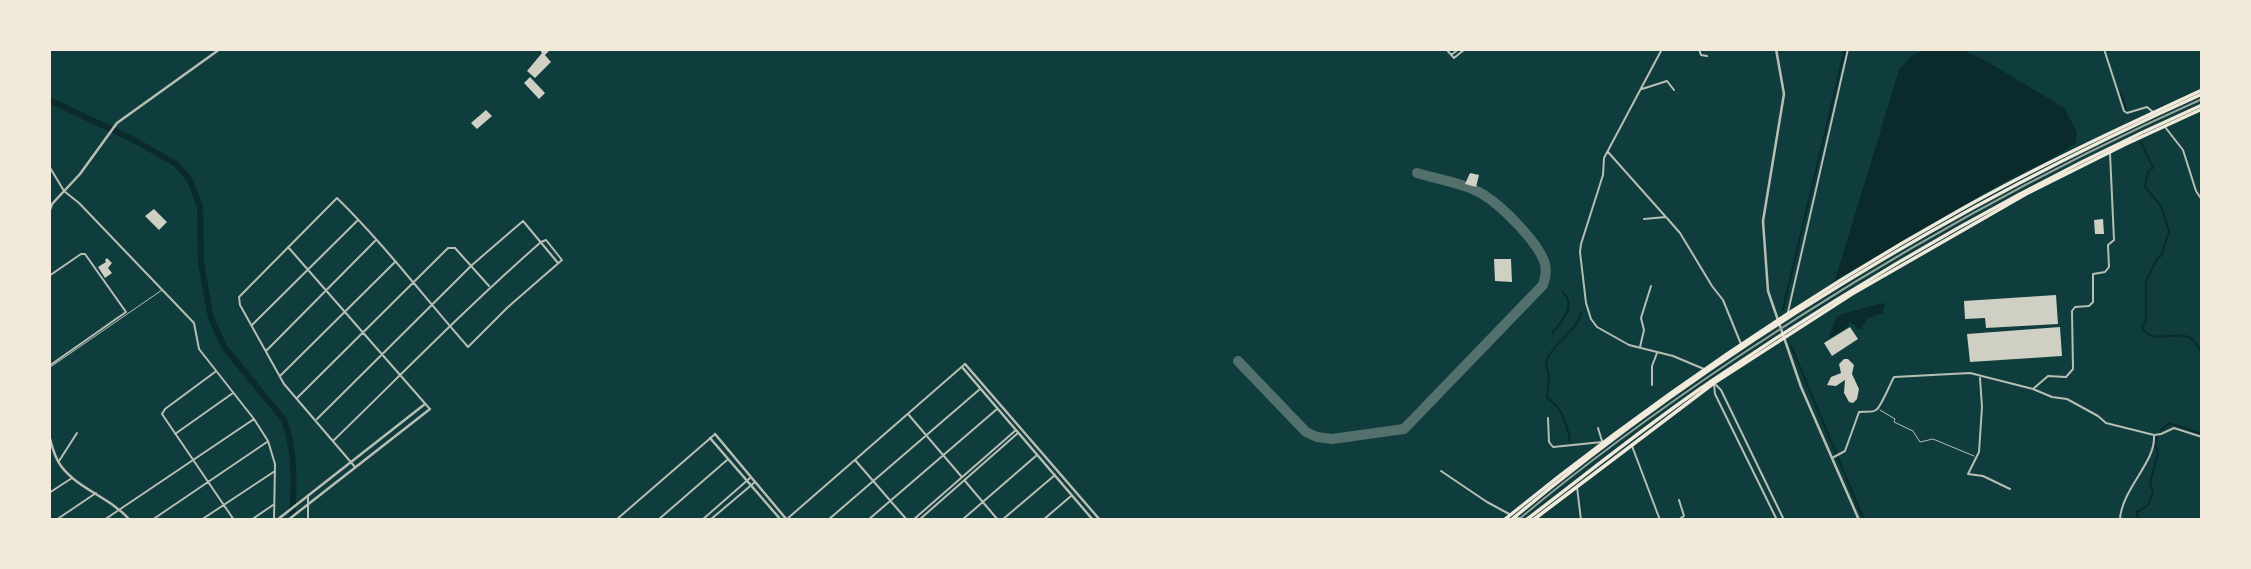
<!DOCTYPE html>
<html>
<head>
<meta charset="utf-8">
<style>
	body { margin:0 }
	#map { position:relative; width:2251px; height:569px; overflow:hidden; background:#0f3d3e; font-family:Figtree,sans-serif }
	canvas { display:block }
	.frame { position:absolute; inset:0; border:51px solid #f1e9da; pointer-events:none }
</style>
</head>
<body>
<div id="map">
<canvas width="2251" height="569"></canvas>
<div class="frame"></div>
</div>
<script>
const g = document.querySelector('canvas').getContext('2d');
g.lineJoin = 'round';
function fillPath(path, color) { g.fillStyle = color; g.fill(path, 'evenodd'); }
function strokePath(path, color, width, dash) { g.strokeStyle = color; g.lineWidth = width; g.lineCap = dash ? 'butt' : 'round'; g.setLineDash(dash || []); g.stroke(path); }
fillPath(new Path2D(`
	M1925 49H1961L1988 62 2064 108 2077 132 2075 144 2047 161 2002 183 1835 280 1899 70 1910 57Z
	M1882 303 1885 304 1883 313 1868 318 1861 329H1857L1855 325 1849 322 1848 326 1831 338 1829 336 1836 318 1843 314Z`), '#0a2a2b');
strokePath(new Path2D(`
	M2121 93 2126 110
	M2141 142 2153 168 2148 172 2145 187 2161 206 2169 231 2161 256 2157 259 2146 281V320L2142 328C2158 352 2190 315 2202 356
	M1783 309 1845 49
	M1552 334C1562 320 1577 307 1563 292
	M1791 346 1864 520
	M2160 431 2169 423 2202 434
	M1570 441C1567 425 1562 406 1547 398L1549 377 1546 362C1553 342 1576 333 1582 312
	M2142 520 2137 516V512L2148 505 2153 492 2150 483 2158 453 2155 444 2157 437`), '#0a2a2b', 2);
strokePath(new Path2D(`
	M49 100 134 140 176 164 190 180 200 207 201 263 211 318 225 348 284 420C296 451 294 487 292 520`), '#0a2a2b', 6);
strokePath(new Path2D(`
	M1238 361 1306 432 1317 437 1332 439 1404 429 1543 285C1545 278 1547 272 1545 264 1539 243 1503 207 1484 195 1467 184 1437 179 1417 173`), '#53706d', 10);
fillPath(new Path2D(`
	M539 49H551L545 55 551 62 535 78 527 71 542 53Z
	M530 77 545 93 539 99 524 83Z
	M486 110 492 116 477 129 471 123Z
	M1470 173 1479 175 1476 187 1465 184Z
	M154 209 167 222 159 230 145 216Z
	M2103 219 2104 234H2095L2094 220Z
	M107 258 112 263 108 268 112 273 105 278 98 267 106 262 105 260Z
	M1494 259H1511L1512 282 1495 281Z
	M2056 295 2058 324 1986 328 1985 318 1965 319 1964 301Z
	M1850 327 1858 339 1832 356 1824 343Z
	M2060 327 2062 356 1970 362 1967 334Z
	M1844 359H1848L1854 365 1852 374 1859 389 1857 399 1853 403 1849 402 1844 393 1845 380 1836 386 1827 385 1831 377 1841 373 1839 364Z`), '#cfcfc3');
strokePath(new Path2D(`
	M49 368 162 290
	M1880 410 1895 419 1894 422 1913 431 1920 442 1933 439 1974 456`), '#b8beb3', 1);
strokePath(new Path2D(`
	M1446 49 1454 58 1465 49
	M1662 49 1604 158 1603 175 1581 244 1580 252 1586 303 1591 319 1597 327 1629 345 1673 356 1704 369
	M1699 49 1701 55 1707 56
	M2104 49 2124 111 2127 113 2147 107 2153 112
	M1451 55 1459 49
	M1642 89 1667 81 1674 90
	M2165 127 2183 150 2196 191 2202 200
	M1608 152 1665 216
	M49 166 64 191 79 203 194 323 199 349 254 419 268 441 275 464 274 520
	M1644 219 1666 217 1680 233 1712 286 1723 300 1741 344
	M288 247 429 408
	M49 276 81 254H85L126 312 49 366
	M1788 312 1848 49
	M252 325 357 221
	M1640 347 1644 330 1641 318 1651 286
	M266 351 375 241
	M215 372 165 409 162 414 234 520
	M280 376 395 262
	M1980 378 1982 407 1979 452 1968 474 1983 476 2010 489
	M1714 384 1715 394 1777 520
	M1652 385V366L1657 353
	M1716 385 1721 390 1784 520
	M2033 389 2048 376 2066 377 2073 369 2072 311 2075 307 2089 306 2093 302V274L2105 272 2109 267 2108 245 2114 240 2110 153
	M297 398 448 248H455L489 286
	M908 414 961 476
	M1548 418 1549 442 1553 447 1602 442
	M317 419 472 265 523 221 558 263
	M1598 428 1602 441
	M175 434 233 393
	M333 441C402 374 469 305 541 242L546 240 562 260 508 307 468 347C424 297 384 244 337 198L239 297 240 305 284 384 355 467
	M1632 446 1660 520
	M1832 458 1845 451 1859 412C1864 411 1872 413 1876 410 1881 407 1890 384 1894 377L1970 373 2033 389 2052 397 2067 399 2098 416 2106 423 2154 435 2161 434 2174 428 2202 437
	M855 460 907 520
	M59 461 77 433
	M1441 471 1487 502 1511 515
	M965 481 998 520
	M1577 487 1581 520
	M49 493 72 478
	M308 497V520
	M1516 517 1524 520
	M49 518 50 520
	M787 519 965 364
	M56 520 96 493
	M104 520 254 419
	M152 520 267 442
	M201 520 275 471
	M251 520 273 505
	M616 520 714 435
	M658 520 727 460
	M702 520 750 478
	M710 520 755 482
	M828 520 980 389
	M868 520 997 409
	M913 520 1016 430
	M919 520 1018 433
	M962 520 1037 455
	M1002 520 1055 475
	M1043 520 1071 496
	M1678 520 1684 516 1679 500
	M2120 520C2121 490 2156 462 2154 436`), '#b8beb3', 2);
strokePath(new Path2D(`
	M1776 49 1784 94 1763 221 1768 291 1801 387 1859 520
	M49 212 52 204 80 174 117 123 220 49
	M965 364 1100 520
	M962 367 1093 520
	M715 434 787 520
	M49 435C52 446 54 457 61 466 78 489 111 498 130 520
	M710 438 781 520
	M277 520 425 404
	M288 520 430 409`), '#b8beb3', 2.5);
strokePath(new Path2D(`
	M49 311V350`), '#f1e9da', 2.5);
strokePath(new Path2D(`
	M1504 520C1647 404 1799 300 1960 210 2038 166 2120 128 2202 90
	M1511 520C1717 348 1958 204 2202 94
	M1526 520C1588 473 1649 423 1713 380 1868 275 2031 181 2202 105
	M1533 520 1714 383 1852 294 2026 194 2126 144 2202 109`), '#f1e9da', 3.5);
strokePath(new Path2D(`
	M1518 520C1588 461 1663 407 1739 356 1886 258 2040 171 2202 99`), '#97a49c', 2);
</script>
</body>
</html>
